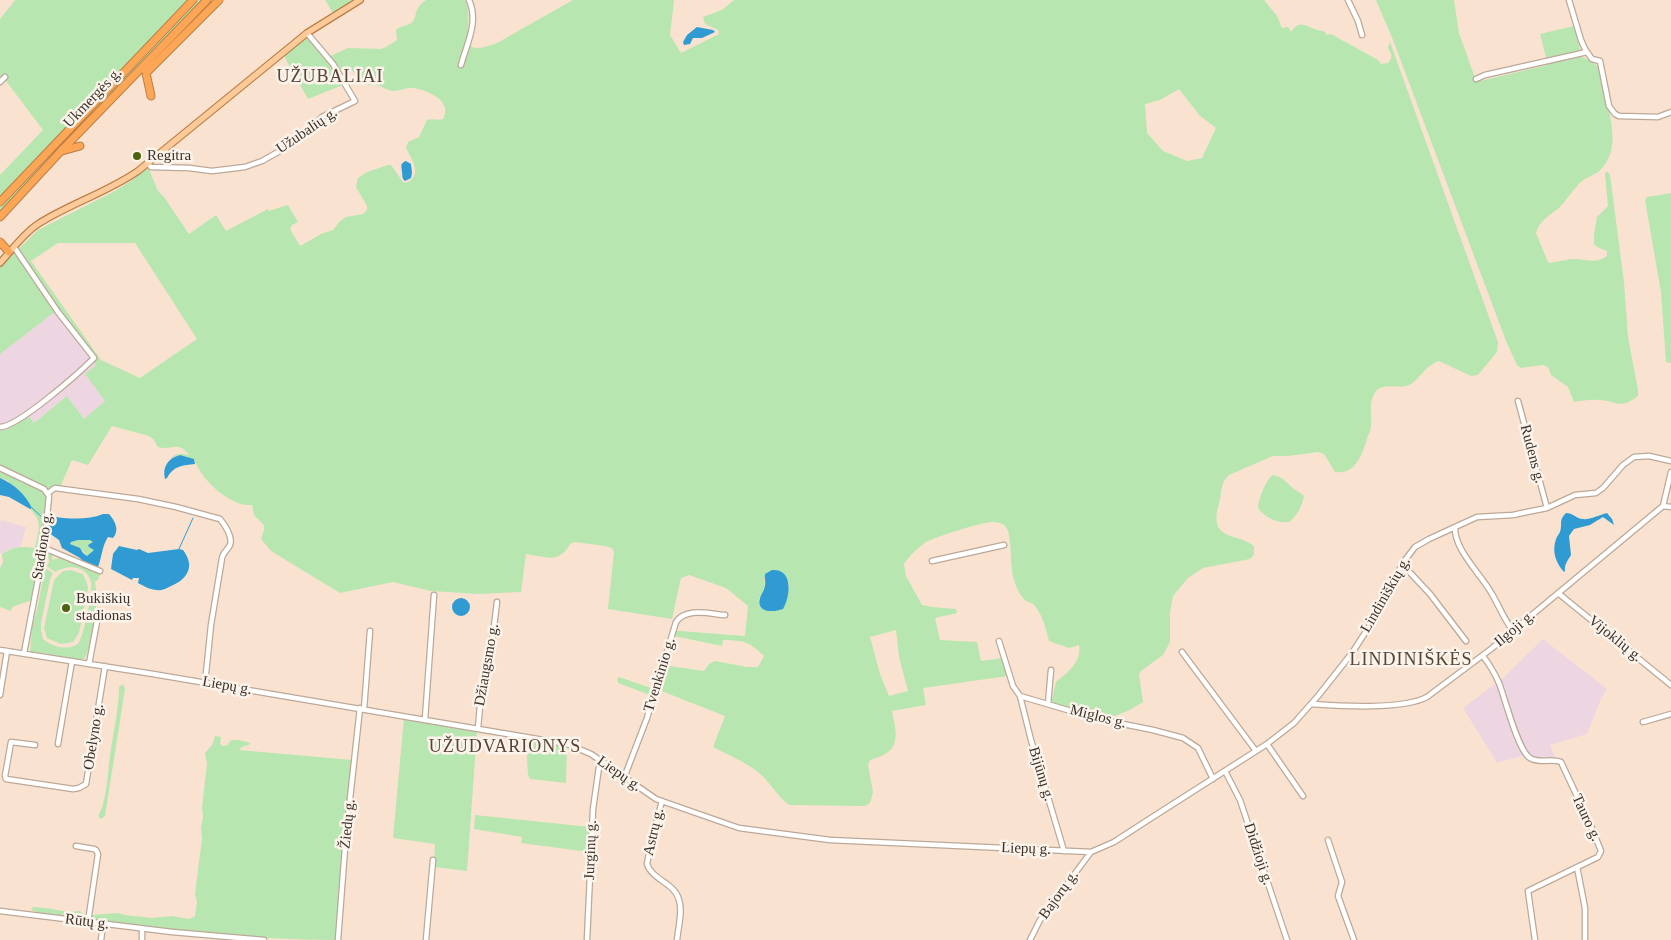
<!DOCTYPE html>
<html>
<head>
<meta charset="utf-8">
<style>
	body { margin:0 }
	canvas { display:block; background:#f9e3d0 }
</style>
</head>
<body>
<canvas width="1671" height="940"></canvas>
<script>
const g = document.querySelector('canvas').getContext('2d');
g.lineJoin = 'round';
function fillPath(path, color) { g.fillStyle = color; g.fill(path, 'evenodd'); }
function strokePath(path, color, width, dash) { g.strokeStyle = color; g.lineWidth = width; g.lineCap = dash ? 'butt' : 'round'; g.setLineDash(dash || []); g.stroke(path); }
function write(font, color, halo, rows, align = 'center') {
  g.font = font + ' "Times New Roman",serif'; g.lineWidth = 5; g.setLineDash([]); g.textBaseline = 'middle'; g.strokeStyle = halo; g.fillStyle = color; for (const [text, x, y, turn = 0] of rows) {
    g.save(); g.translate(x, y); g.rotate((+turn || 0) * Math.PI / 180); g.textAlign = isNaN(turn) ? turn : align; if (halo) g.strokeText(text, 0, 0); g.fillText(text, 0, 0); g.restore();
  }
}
fillPath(new Path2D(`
	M56 311 97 365 85 374 105 401 84 419 67 396 34 423 28 415 8 429 0 431V354Z
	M1 520 26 527 21 546 7 550 2 554 0 553V524Z
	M1543 639 1607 689 1601 699 1587 734 1550 745 1555 757H1537L1529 754 1497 763 1463 708 1502 679Z`), '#edd6e2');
fillPath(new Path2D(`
	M15 0H189L0 197V175L43 130 3 77 0 79V19Z
	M197 0H203L0 213V207L87 113Z
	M325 0H355L333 13Z
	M426 0H465C477 26 450 61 497 43L573 0H674L670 35 681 53 719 34 718 30 705 24 703 17 722 10 734 0H1264L1277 16 1282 28 1288 27 1291 32C1299 19 1306 26 1317 30 1322 31 1324 30 1327 35L1331 34 1378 60 1381 64 1388 63C1393 57 1392 55 1388 48L1390 42 1498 342 1497 352 1478 375 1471 376 1439 361C1423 366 1419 383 1406 386 1396 388 1383 383 1376 391 1368 401 1372 414 1371 425 1371 430 1368 435 1367 439 1362 454 1356 475 1335 472L1324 454 1318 452 1288 456H1273L1229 475C1221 482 1222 489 1220 499 1219 503 1218 507 1217 511 1212 541 1238 533 1254 546V555L1250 559 1203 568 1188 578 1173 596 1170 612V642L1163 655 1141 671 1139 674 1143 702 1130 710 1112 717 1053 705 1052 700 1056 682C1068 672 1082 662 1079 645L1069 648 1049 641C1046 629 1043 616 1035 606 1032 602 1028 603 1025 600 1019 595 1015 584 1013 576 1010 565 1012 535 1006 527 1003 523 997 522 992 522 982 522 935 537 926 542 918 548 909 556 904 564L906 576 922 605 932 607 956 609 957 613 935 618 940 640 977 642 981 661 1003 658 1008 676 923 688 926 705 892 711C894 723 901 743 888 752 883 756 876 758 870 760L868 765 873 792 870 803 865 806 789 805C777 796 770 782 759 773 746 762 728 755 713 747L725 716 659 690 667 668 670 666 704 671 709 664 715 661 747 667H758L764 656C747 640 745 641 723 640L722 646 674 636 676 631H681L745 636 748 606 726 588 689 575 681 578 672 619 608 609 614 552 612 548 605 546 575 542 570 544C559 564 547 557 526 554L521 592 478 594 431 591 393 582 340 593 271 551 261 539 264 530V525L254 515 252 505C229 507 201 479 194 459L180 455 171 458C177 452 182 454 189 455 177 440 173 451 158 447L154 440 149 436 112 426 88 465 72 460 60 487 48 489 0 466V431L8 429 28 415 34 423 67 396 84 419 105 401 85 374 96 365 56 311 0 354V267L38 230 115 191 132 180 148 167 158 191 164 197 189 234 216 215 226 231 268 209 269 211 288 205 298 222 292 225 290 229 300 246 321 234 333 230 340 221 346 217 363 214 367 210V206L356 187 358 178 367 172 388 165H391L403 182 406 183C423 176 412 159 406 148L408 142 419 137 427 120C432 118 437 121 443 119 453 101 428 90 413 88 407 87 401 91 394 91 387 91 382 86 376 85 373 84 370 86 368 85 355 82 360 66 339 70L343 85 308 99 284 56 310 34 330 56 348 48 381 49 386 47 397 40 396 30C400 26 406 26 411 23 418 18 413 8 426 0ZM1179 89 1200 116 1216 128 1202 158 1187 161 1163 151 1147 133 1145 104 1160 100ZM58 243H135L197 339 140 378 101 360 31 261ZM764 577 789 583 785 605 759 599 765 587ZM896 630 899 657 908 691 889 696 880 674 870 637Z
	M1376 0H1454L1459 33 1475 78 1480 81 1548 65 1540 34 1574 26 1582 57C1605 66 1601 75 1606 96 1611 121 1621 153 1598 172 1593 176 1586 177 1581 182 1573 189 1567 200 1559 208 1550 215 1539 221 1536 233L1548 262 1550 263C1557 262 1564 260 1571 259 1584 258 1595 265 1607 256V251L1597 247 1594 244V235L1597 217 1608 206 1605 174 1606 172H1608L1610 175 1624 282 1628 337 1638 390V396C1620 410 1618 401 1599 400 1591 399 1582 401 1574 402L1568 387 1551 375 1548 367 1543 365 1521 368 1517 365 1506 341 1393 40Z
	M1671 193V363L1666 362 1661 292 1645 200 1647 197Z
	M0 471 43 491 47 498 41 553 32 600 12 607 11 611 0 607V568L3 562 2 554C13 546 22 546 35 548 38 531 44 523 30 509L32 508 8 481 0 478Z
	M1273 475C1282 476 1287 483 1294 489 1298 492 1300 492 1304 496 1303 505 1296 517 1289 522 1278 524 1264 517 1258 508 1258 501 1266 479 1273 475Z
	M78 540H90L94 542 91 544 92 548 94 550 87 556 82 550 70 544 71 542Z
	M50 553 53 555 52 560 59 558 100 574 98 580 95 581C95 587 97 592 97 597 96 610 91 650 84 659H74L44 653 30 652 32 627 37 610 45 568 53 573 50 580 41 623V630L43 639C53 647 67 651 78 644 84 635 93 593 91 582 86 565 68 564 55 572L47 566 49 562 48 554Z
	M70 570 83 574 87 583 88 588 79 633 73 642 61 644 47 638 44 628 54 580 63 571Z
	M619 677 651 688 652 692 650 695 618 683 617 679Z
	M123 684 125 689 105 816 101 819 98 816C107 804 108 766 111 749 114 728 119 708 119 687Z
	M404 718 477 731 467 871 434 867 435 844 393 838Z
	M215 736 221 737 220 744 223 746 228 745C231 736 242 741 250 743L249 745 242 747 239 750 352 760 344 834 335 940C253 940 172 930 90 920L92 915 118 913 125 915 152 918 172 916 189 919 195 916 197 902 195 894 202 839 201 828 203 817 202 807 207 764 205 753 212 745Z
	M526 740 567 747 566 783 530 779 528 775Z
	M475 815 590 827 589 852 521 843 522 837 474 829Z
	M33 907 46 908 69 912 80 911 83 915 81 918 40 913 31 910Z`), '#b7e6b1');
fillPath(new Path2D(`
	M697 27 713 30 715 32 702 38H693L690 44 684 45 683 42 687 35Z
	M406 161 411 164 412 173 411 178 405 181C401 177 403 176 402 172 402 166 399 164 406 161Z
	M180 455 194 459 195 464C183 465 173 466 167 478L165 479C162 467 168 458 180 455Z
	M0 478C14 484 25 494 32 508L30 509 9 497 0 495Z
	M1566 513C1573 513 1576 518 1582 519 1590 520 1599 515 1607 513L1612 519 1614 525 1603 517 1590 525 1574 529 1569 536 1571 555C1568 560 1564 565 1565 571L1564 572C1555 562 1552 551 1556 539 1557 536 1559 534 1560 532 1563 523 1558 521 1566 513Z
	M103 514H109C115 521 120 530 113 538L108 537C102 546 102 557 98 567L85 564 80 558 62 548 59 540 49 533V523L52 517C57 516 59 518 64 518 78 519 91 519 103 514ZM78 540H90L93 542 88 545 89 547 94 550 87 556 83 553 80 548 70 544 71 542Z
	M119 546 137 550 139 549 148 553 179 549 183 550C196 567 187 580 169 587 165 589 161 591 157 590 150 590 144 586 138 583L139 578H133L132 580 111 569 113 554Z
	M772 570C793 568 791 596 783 609 774 612 756 614 760 598 761 594 764 591 765 586 766 582 764 578 765 574Z
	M452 607a9 9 0 1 1 18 0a9 9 0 1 1-18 0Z`), '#309bd3');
strokePath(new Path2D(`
	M32 508 44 519
	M179 549 193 518`), '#309bd3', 1);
const minor = new Path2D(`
	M1348 0 1358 21 1362 35
	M1569 0 1581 40 1585 49 1592 59 1600 61 1609 106 1615 114 1619 116 1658 117 1671 112
	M461 65C467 43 479 22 469 0
	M1476 79 1485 75 1587 52
	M0 82 5 77
	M148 164 151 167 189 168 212 171 245 167 262 161 294 143 322 117 355 101 333 64 307 33
	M1518 401 1547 508
	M0 427C18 427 79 373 94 358L58 312 14 247
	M0 468 44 489 49 496 44 548 24 653
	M48 493 55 488 138 499 176 507 220 519C225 525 233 537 230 545 228 550 223 552 222 558L211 625 205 683
	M1663 506 1671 507
	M1455 527C1454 550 1481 574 1492 594 1499 606 1504 619 1513 631
	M44 548 100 571
	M932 561 1004 545
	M1402 564 1430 594 1466 641
	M1558 593 1671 685
	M999 641 1013 686 1020 696 1098 719 1153 730 1183 738 1198 748 1213 779
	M0 650 153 674 567 744 591 754 656 799 739 828 830 840 1091 852
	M1182 652 1256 751
	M1483 656C1489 664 1495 674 1499 683 1505 698 1518 751 1530 758 1539 764 1551 758 1561 762L1591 826 1601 851 1598 857 1528 891 1535 940
	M89 664 99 611
	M0 695 7 651
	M1020 696 1031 740 1064 851
	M1048 704 1051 670
	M1312 704C1341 706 1402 710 1427 697L1491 649 1663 506 1671 472
	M364 709 370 631
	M425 719 434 595
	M1643 722 1671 714
	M478 728 481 695 491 651 497 602
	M58 744 72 661
	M1267 744 1303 796
	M35 745 11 742 5 776 6 779 73 789 79 788 86 784 105 666
	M1225 771 1240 800 1287 940
	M624 778 647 718 676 622C686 607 710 614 725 615
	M662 801 652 838 647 864C652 880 675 883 679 900 683 911 678 928 677 940
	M1328 840 1342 882 1338 896 1354 940
	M76 846 94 849 96 850 98 854 88 922
	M1577 867 1585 908V940
	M0 911 172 932 264 940
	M101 940 103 924
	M142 940V929
	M338 940 346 835 360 708
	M426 940 433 860
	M587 940 593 809 600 760
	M1030 940 1040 920 1091 852 1114 842 1148 820 1267 744 1294 723 1318 696 1352 653 1385 602 1402 564 1415 547 1429 539 1477 517 1513 515 1527 512 1547 508 1575 495 1596 493 1603 488 1623 465 1634 457 1649 456 1671 461`);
const major = new Path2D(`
	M0 263C12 250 23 234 38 224 69 204 106 193 138 171L307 33 360 0`);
const highway = new Path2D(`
	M151 96 146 73 219 0
	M62 151 80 146
	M0 202 193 0
	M0 217 60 152 207 0
	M0 242 9 252`);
strokePath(minor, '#bda897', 7);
strokePath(major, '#b97e46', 8);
strokePath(highway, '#b97e46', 9);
strokePath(minor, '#fff', 4.5);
strokePath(major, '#feca99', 5.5);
strokePath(highway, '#fda655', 7);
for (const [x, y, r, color] of [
	[137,156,5,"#4b620f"],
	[66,608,5,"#4b620f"]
]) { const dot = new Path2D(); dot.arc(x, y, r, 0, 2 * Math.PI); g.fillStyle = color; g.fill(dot); strokePath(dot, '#fcf3eb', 2); }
write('15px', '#3b332b', '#fcf3eb', [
	["Ukmergės g.",93,98,-46],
	["Užubalių g.",307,131,-34],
	["Rudens g.",1532,454,75],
	["Stadiono g.",43,546,-81],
	["Lindiniškių g.",1386,595,-60],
	["Ilgoji g.",1515,629,-40],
	["Vijoklių g.",1615,639,39],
	["Džiaugsmo g.",487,665,-80],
	["Tvenkinio g.",660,675,-73],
	["Liepų g.",227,686,10],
	["Miglos g.",1098,717,14],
	["Obelyno g.",94,737,-81],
	["Liepų g.",619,774,35],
	["Bijūnų g.",1041,774,73],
	["Tauro g.",1586,818,65],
	["Žiedų g.",348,824,-84],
	["Astrų g.",654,832,-77],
	["Liepų g.",1026,849,2],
	["Jurginų g.",591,850,-88],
	["Didžioji g.",1258,854,72],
	["Bajorų g.",1059,895,-54],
	["Rūtų g.",87,922,7]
]);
write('15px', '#3b332b', '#fcf3eb', [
	["Regitra",147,156],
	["Bukiškių",76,599],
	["stadionas",76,616]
], 'left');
g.letterSpacing = '1px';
write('18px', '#564535', '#fcf3eb', [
	["UŽUBALIAI",330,77],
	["LINDINIŠKĖS",1411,660],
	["UŽUDVARIONYS",505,747]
]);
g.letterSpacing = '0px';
</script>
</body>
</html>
